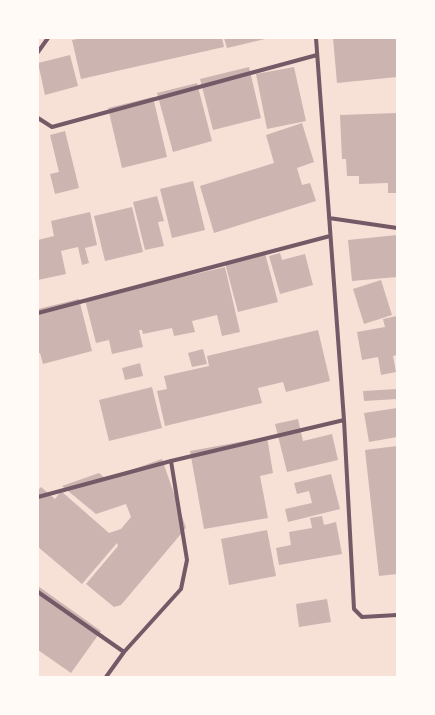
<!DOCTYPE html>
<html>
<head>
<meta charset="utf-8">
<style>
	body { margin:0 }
	#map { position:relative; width:435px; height:715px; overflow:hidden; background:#f7e1d7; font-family:"Fira Sans Condensed",sans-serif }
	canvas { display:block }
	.frame { position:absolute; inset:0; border:39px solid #fffaf5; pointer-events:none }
</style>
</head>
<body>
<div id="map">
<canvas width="435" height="715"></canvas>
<div class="frame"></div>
</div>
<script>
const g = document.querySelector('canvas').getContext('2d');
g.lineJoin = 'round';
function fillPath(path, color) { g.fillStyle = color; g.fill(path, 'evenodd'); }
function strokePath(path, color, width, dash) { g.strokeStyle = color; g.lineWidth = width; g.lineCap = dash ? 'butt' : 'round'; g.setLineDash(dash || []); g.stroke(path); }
fillPath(new Path2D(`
	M83 38H222L224 47 81 79 72 40Z
	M224 38H265V39L227 48Z
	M333 38H397V77L337 83Z
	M70 55 78 86 45 95 38 63Z
	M249 67 261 118 213 130 200 79Z
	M294 67 306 121 267 129 256 74Z
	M197 83 212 141 173 152 157 93Z
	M153 97 167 157 122 168 108 108Z
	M397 113V193H388V183L359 184V176H347L346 159H342L340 115Z
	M302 123 314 162 297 168 302 185 310 183 316 201 214 233 200 186 274 163 266 135Z
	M65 131 79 188 55 194 50 174 59 172 50 135Z
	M193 181 205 230 172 238 160 189Z
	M157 196 164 221 158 222 164 246 145 250 133 202Z
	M132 207 143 252 105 261 94 216Z
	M90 212 97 245 85 248 89 263 82 265 78 247 61 251 66 274 38 280V240L54 236 51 221Z
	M397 235V277L352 281 348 240Z
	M265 253 278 302 238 312 225 263Z
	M280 253 282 260 305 254 313 285 280 294 269 256Z
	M225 267 240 332 222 336 217 315 192 321 195 332 174 336 172 328 143 334 142 330H139L143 347 112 354 109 340 96 343 85 300Z
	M381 280 392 315 364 324 353 289Z
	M79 299 92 351 43 364 40 353 38 354V309Z
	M397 316V355L393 356 396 372 381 375 378 357 362 360 357 332 385 327 383 319Z
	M318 330 330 381 286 392 283 382 258 388 262 403 165 426 157 391 167 389 164 376 209 366 207 356Z
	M203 349 207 364 192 367 188 353Z
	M140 363 143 376 125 380 122 368Z
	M152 387 162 428 109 441 99 400Z
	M397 389V399L364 401 363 391Z
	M397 408V437L369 442 364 413Z
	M298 419 303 441 332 434 338 460 287 472 275 424Z
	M267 437 273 473 260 476 268 518 204 529 190 451Z
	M397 446V574L379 576 365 450Z
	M162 459 186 528 121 605 114 607 86 584 118 546 117 543 82 584 38 547V490L41 487 55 499 61 491 109 533 121 529 131 517 126 504 96 514 62 486 99 473 106 479Z
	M331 474 340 509 288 522 285 509 312 503 309 491 297 494 294 483Z
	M322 516 324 525 336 522 342 554 279 565 276 548 291 545 289 532 312 528 310 518Z
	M267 530 276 576 229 585 221 539Z
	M38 586 101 631 71 673 38 650Z
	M327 599 331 622 299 627 296 604Z`), '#ccb4b1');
strokePath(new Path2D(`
	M316 38 344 420 354 609 362 617 397 615
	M38 52 48 38
	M38 118 52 127 317 55
	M329 218 397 228
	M38 313 330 236
	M38 497 171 461 344 420
	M38 592 124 652
	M106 677 124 652 181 589 187 560 171 461`), '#755966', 4);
</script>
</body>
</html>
